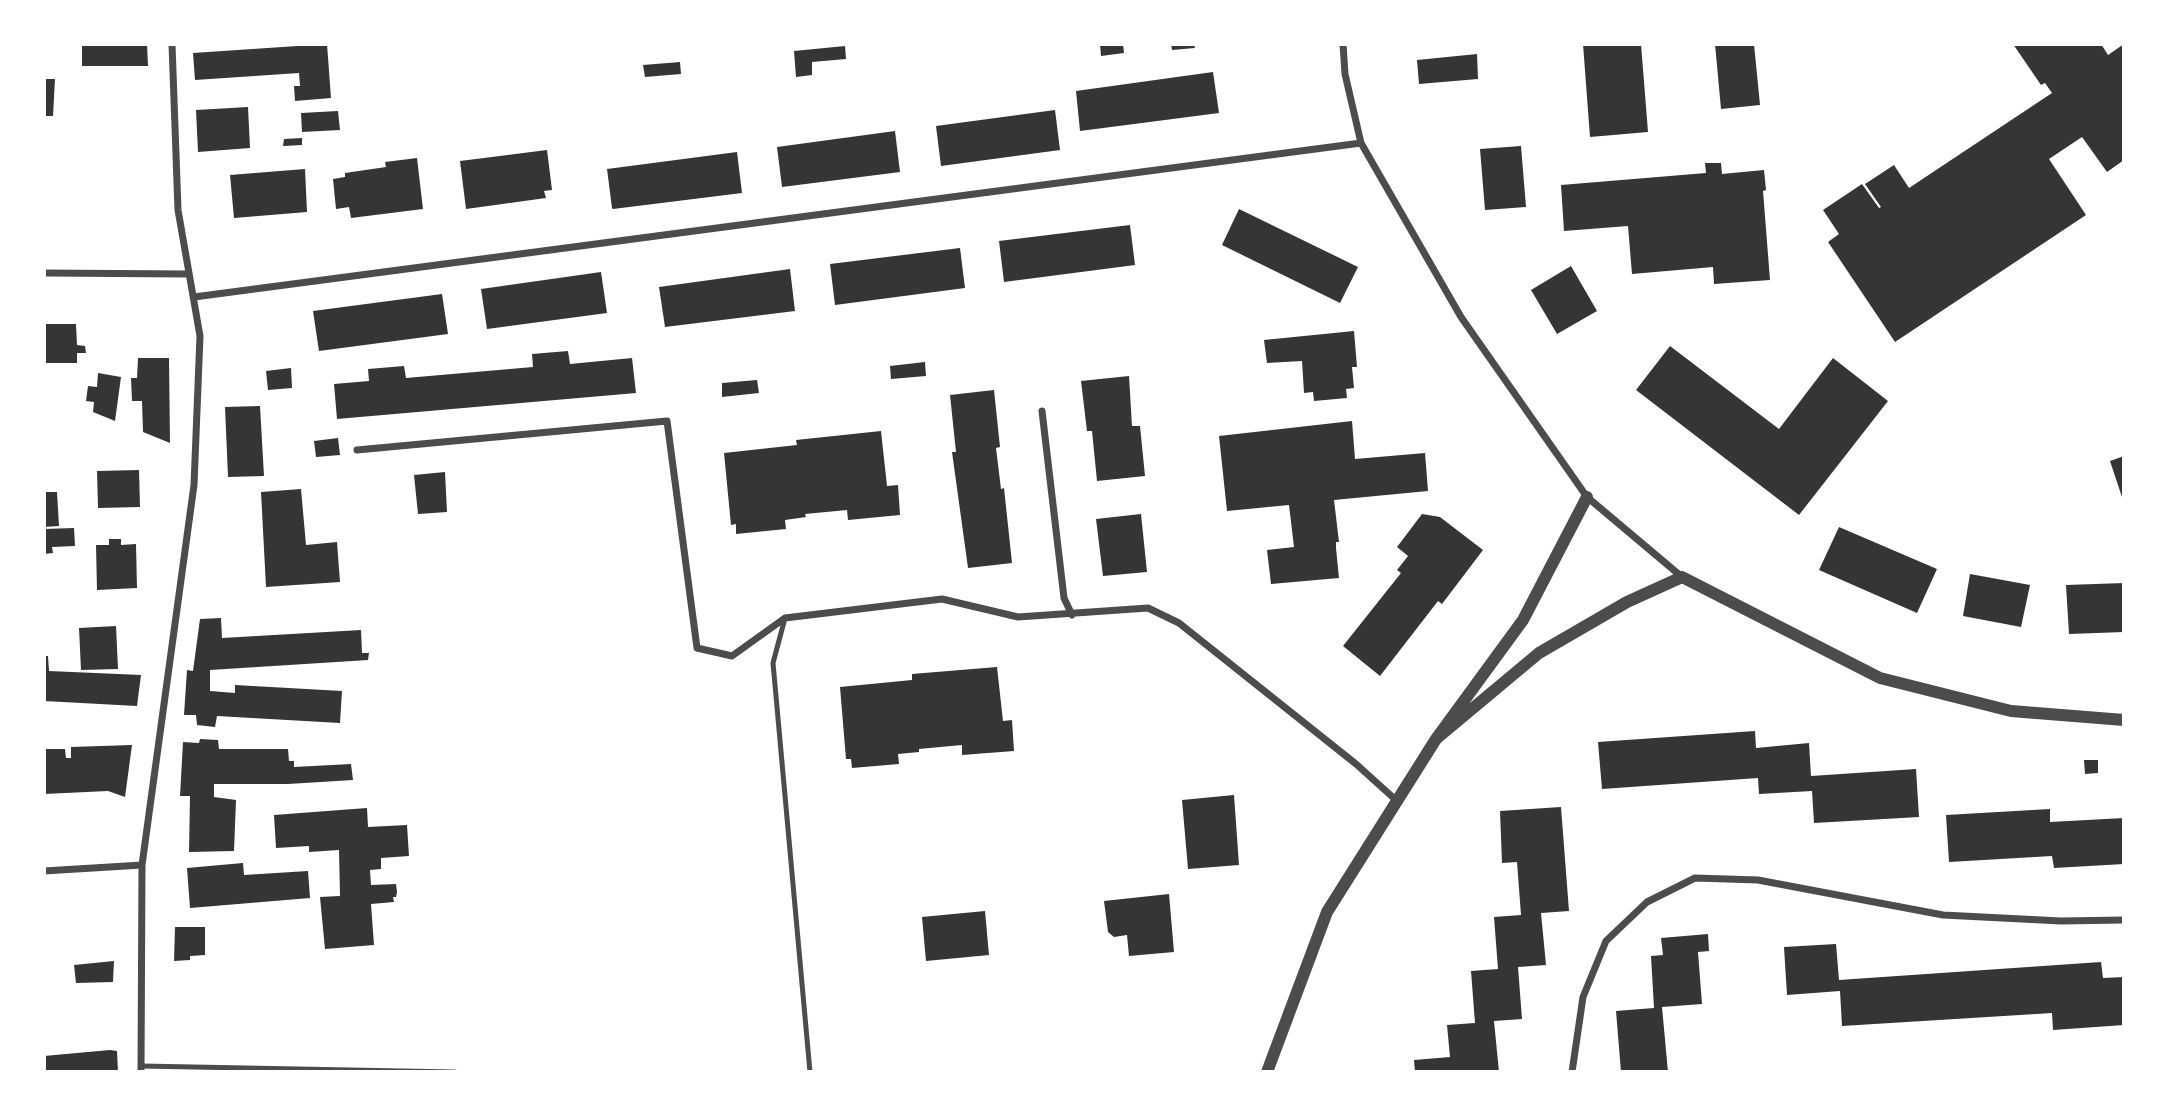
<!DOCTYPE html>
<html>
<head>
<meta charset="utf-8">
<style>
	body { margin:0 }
	#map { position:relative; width:2168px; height:1116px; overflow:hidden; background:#fff; font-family:"PT Sans",sans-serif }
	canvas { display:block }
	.frame { position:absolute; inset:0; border:46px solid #fff; pointer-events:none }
</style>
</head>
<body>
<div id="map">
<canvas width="2168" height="1116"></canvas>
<div class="frame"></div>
</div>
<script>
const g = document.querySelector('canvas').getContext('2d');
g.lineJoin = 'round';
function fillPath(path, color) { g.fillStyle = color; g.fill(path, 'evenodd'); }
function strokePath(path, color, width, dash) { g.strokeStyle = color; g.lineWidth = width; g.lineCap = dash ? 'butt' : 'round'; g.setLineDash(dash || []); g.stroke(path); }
fillPath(new Path2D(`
	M82 44H147L148 66H82Z
	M327 44 331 98 295 101 294 86H300L299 73 195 80 193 53Z
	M1100 44H1123L1124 53 1101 56Z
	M1171 44H1194L1195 48 1172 50Z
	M1583 44H1641L1648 132 1590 137Z
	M1715 44H1754L1760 105 1721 109Z
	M2013 44H2101L2108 55 2124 44V160L2107 172 2082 137 2049 159 2086 215 1895 342 1828 242 1839 234 1823 210 1862 184 1879 208 1881 207 1865 184 1894 165 1909 188 2052 93 2045 83 2041 85Z
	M845 46 846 59 812 62V75L796 77 794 51Z
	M1477 54 1478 79 1419 84 1417 60Z
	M680 62 681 74 645 77 643 65Z
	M1213 72 1219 113 1080 131 1076 91Z
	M44 79H55L53 116H44Z
	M248 107 250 148 198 152 196 110Z
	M1055 110 1060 150 941 166 936 126Z
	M338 111 340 130 302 132 301 113Z
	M895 131 900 172 782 187 777 147Z
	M302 138V145L283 146 284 139Z
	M1521 146 1526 207 1485 210 1480 149Z
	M547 150 552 190 544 191 546 198 466 209 460 161Z
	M737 152 742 193 613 209 612 208 607 169Z
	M417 158 423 209 351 218 349 207 336 209 333 179 345 177V173L386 167 385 162Z
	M1705 163H1721L1722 174 1764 170 1766 190 1763 191 1770 280 1714 284 1713 267 1632 274 1628 226 1564 231 1561 185 1706 173Z
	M305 169 307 212 234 218 230 175Z
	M1239 209 1358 267 1340 303 1222 245Z
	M1130 225 1135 265 1004 282 999 241Z
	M960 248 965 288 835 305 830 264Z
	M1571 266 1597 311 1557 334 1531 290Z
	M790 269 795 311 665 327 659 287Z
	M601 272 607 313 487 329 481 289Z
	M442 294 448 334 319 351 313 311Z
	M44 324H76L77 345 85 346 86 353H77V363H44Z
	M1354 331 1357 367H1352L1354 388 1346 389 1347 398 1314 401 1313 392 1304 393 1302 361 1267 363 1264 340Z
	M1670 346 1779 429 1833 358 1888 401 1799 515 1636 390Z
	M568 351 570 364 632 358 636 393 337 419 334 384 369 381 368 369 404 366 406 378 533 367 532 354Z
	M138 358H169L170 443 143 432 142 401H132L131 378H137Z
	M925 362 926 376 891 379 890 366Z
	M291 368 292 388 268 390 266 371Z
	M98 373 121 377 115 421 93 412 94 402 86 401 88 386 97 387Z
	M1129 376 1132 426H1140L1145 476 1097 481 1092 431H1087L1081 381Z
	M757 380 759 393 722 397V383Z
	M994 390 1000 447 996 448 1001 489 1004 488 1012 563 968 568 952 452H956L950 395Z
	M260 406 264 476 228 477 225 407Z
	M1352 421 1355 459 1425 453 1428 491 1334 500 1339 542H1336V548L1339 578 1271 584 1267 550 1294 547 1289 505 1227 511 1219 436Z
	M881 431 887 486 898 485 900 515 848 520 847 510 805 514 806 517 785 520 786 529 736 534V524L731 525 724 453 797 445 796 440Z
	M338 438 340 455 316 457 314 441Z
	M2124 456V503L2110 461Z
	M139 470 140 507 98 508 97 471Z
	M445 472 447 512 418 514 414 475Z
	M301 489 306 545 337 542 340 582 266 587 261 492Z
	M44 492H57L59 526 44 527Z
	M1141 514 1147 572 1103 576 1096 519Z
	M1422 514 1440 517 1483 550 1442 604 1438 601 1380 676 1343 646 1401 573 1397 570 1408 556 1397 547Z
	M1839 527 1937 569 1917 613 1819 570Z
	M74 528 75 546 52 547 53 553 44 554V529Z
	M109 539H121V545L136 544 137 588 97 590 96 545H109Z
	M1970 574 2030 585 2021 627 1963 616Z
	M2124 583V632L2069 634 2066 585Z
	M221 618 222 638 361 630 362 653H369L368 660 210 670V691L235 693V685L342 691 340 723 217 716 215 727 197 725 196 715H184L187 670 193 671 200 619Z
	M116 626 118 669 81 670 79 628Z
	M44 656H48L49 671 141 675 137 706 44 701Z
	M997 667 1003 721 1012 720 1014 751 962 755V745L919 749V752L898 754 899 764 852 768 851 759H846L840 687 912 680V674Z
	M1755 731 1756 748 1809 743 1811 776 1916 769 1919 817 1814 823 1812 791 1759 794 1758 778 1602 789 1598 742Z
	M200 739 218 740 219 749H288L289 761H294V767L351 764 353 780 288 784H214V797L236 800 234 851 189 852 190 796H180L183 742 199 743Z
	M132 745 125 797 108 791 44 794V749H65L66 758H71V747Z
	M2084 760H2098V773L2085 774Z
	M1234 795 1239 865 1188 869 1182 800Z
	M1561 807 1569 911 1541 913 1546 965 1518 967 1522 1019 1494 1021 1499 1072H1415L1414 1060 1450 1057 1447 1025 1475 1023 1471 971 1498 969 1494 917 1521 915 1517 862 1502 863 1500 811Z
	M367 808 368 827 407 825 409 856 381 858V869L370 870 371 885 396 884 397 892 396 897H393L394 902 371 904 374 945 325 949 320 897 340 896 339 850 309 852V846L276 848 274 815Z
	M2050 809V822L2124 818V864L2054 868 2052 856 1949 862 1946 815Z
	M243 863 244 875 308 871 310 898 190 908 187 868Z
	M1169 894 1174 952 1129 956 1127 935 1114 937 1108 932 1104 901Z
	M985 911 989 955 926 961 922 917Z
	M175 927H205V955L190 956V960L174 961Z
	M1708 934 1709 951 1698 952 1702 1004 1662 1007 1668 1072H1621L1616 1011 1654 1008 1651 956 1663 955 1661 938Z
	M1836 944 1839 980 2101 962 2103 978 2124 977V1025L2053 1030 2052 1013 1842 1026 1840 991 1787 995 1784 947Z
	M114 961 113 982 76 983 74 965Z
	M110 1050 117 1051 118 1072H44V1056Z`), '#353535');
strokePath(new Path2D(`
	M785 618 773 663 810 1072
	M141 1066 455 1072`), '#4c4c4c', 5);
strokePath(new Path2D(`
	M1343 44 1345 74 1361 143 1461 317 1587 497 1682 577
	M44 273 187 274
	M194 297 1361 143
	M1042 411 1064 598 1072 615
	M357 450 667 421 697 648 732 656 785 618 942 599 1018 617 1148 608 1179 623 1356 764 1397 801
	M44 871 142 865
	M141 1072 142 865 194 485 200 336 178 210 172 44
	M1572 1072 1583 997 1606 941 1647 902 1695 878 1758 880 1943 915 2061 921 2124 920`), '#4c4c4c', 7);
strokePath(new Path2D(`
	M1436 739 1539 653 1627 602 1682 577 1880 678 2011 711 2124 720
	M1267 1072 1327 912 1436 739 1523 620 1587 497`), '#4c4c4c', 12);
</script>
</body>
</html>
